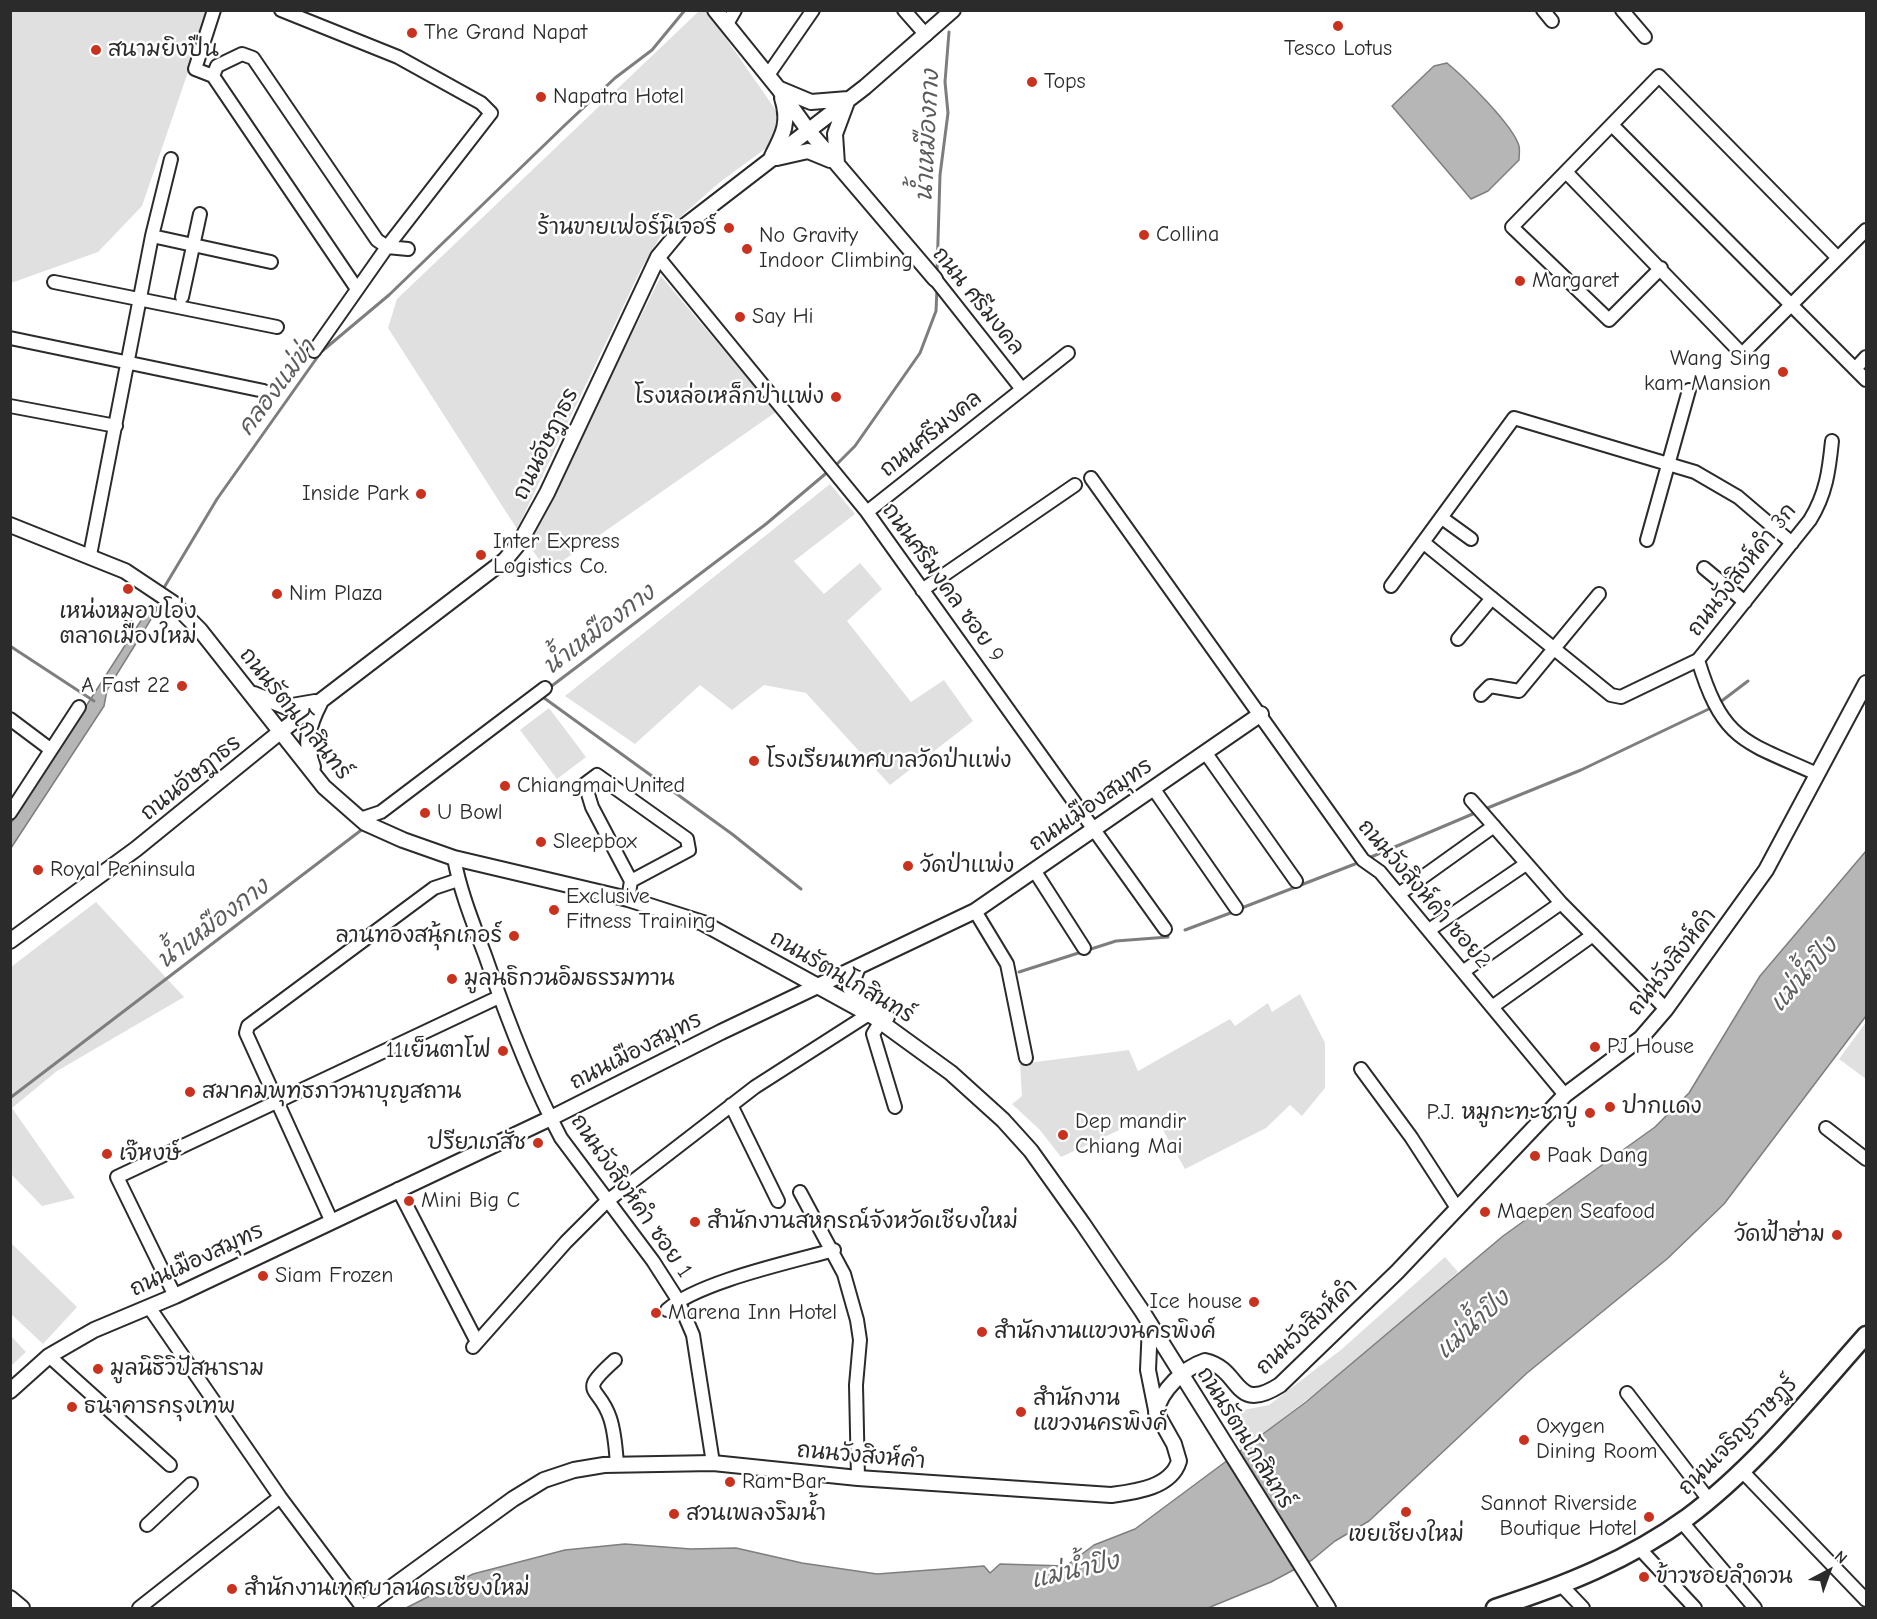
<!DOCTYPE html>
<html>
<head>
<meta charset="utf-8">
<style>
	body { margin:0 }
	#map { position:relative; width:1877px; height:1619px; overflow:hidden; background:#fff; font-family:"Comic Neue",sans-serif }
	canvas { display:block }
	.frame { position:absolute; inset:0; border:12px solid #2b2b2b; pointer-events:none }
	.north { position:absolute; left:1799px; top:1541px; width:60px; height:60px; -webkit-text-stroke:4px #fff; paint-order:stroke; rotate:41deg; font-size:16px; font-weight:700; line-height:24px; text-align:center; color:#2b2b2b }
	.north::after { content:''; display:block; margin:auto; width:21px; height:27px; background:#2b2b2b; clip-path:polygon(50% 0,100% 100%,50% 72%,0 100%) }
</style>
</head>
<body>
<div id="map">
<canvas width="1877" height="1619"></canvas>
<div class="frame"></div>
<div class="north">N</div>
</div>
<script>
const g = document.querySelector('canvas').getContext('2d');
g.lineJoin = 'round';
function fillPath(path, color) { g.fillStyle = color; g.fill(path, 'evenodd'); }
function strokePath(path, color, width, dash) { g.strokeStyle = color; g.lineWidth = width; g.lineCap = dash ? 'butt' : 'round'; g.setLineDash(dash || []); g.stroke(path); }
function write(font, color, halo, rows, align = 'center') {
  g.font = font + ' "Comic Neue","Playpen Sans Thai",sans-serif'; g.lineWidth = 5; g.setLineDash([]); g.textBaseline = 'middle'; g.strokeStyle = halo; g.fillStyle = color; for (const [text, x, y, turn = 0] of rows) {
    g.save(); g.translate(x, y); g.rotate((+turn || 0) * Math.PI / 180); g.textAlign = isNaN(turn) ? turn : align; if (halo) g.strokeText(text, 0, 0); g.fillText(text, 0, 0); g.restore();
  }
}
fillPath(new Path2D(`
	M10 11H209L142 206 98 252 11 283Z
	M699 11H707L782 119 780 138 720 182 663 232 641 269 517 529 388 328 397 299Z
	M661 276 776 412 548 571 527 543Z
	M830 484 855 514 794 561 790 557 824 594 860 563 882 589 847 621 911 702 944 680 973 721 890 785 806 693 764 685 732 710 700 685 635 744 565 696Z
	M549 708 586 757 557 779 520 730Z
	M96 902 184 997 57 1071 12 1108 75 1198 42 1206 11 1174V967Z
	M1300 994 1325 1043V1088L1302 1116 1290 1105 1266 1128 1185 1169 1154 1114 1061 1157 1040 1130 1012 1104 1022 1096 1020 1064 1129 1050 1138 1071 1230 1019 1235 1026 1268 1003 1272 1012Z
	M1866 1022V1079L1839 1059Z
	M11 1243 77 1307 43 1344 11 1314Z
	M1445 1257 1458 1272C1389 1336 1316 1394 1241 1450L1223 1414 1269 1405 1342 1349Z
	M11 1336 26 1352 11 1366Z`), '#e0e0e0');
const water = new Path2D(`
	M1447 63C1465 78 1513 125 1519 146 1520 150 1519 156 1519 160L1488 191 1471 199 1392 106 1434 66Z
	M151 605 158 608 107 690 104 706 11 848V823Z
	M1866 851V1016L1724 1204 1667 1259 1527 1373 1369 1521 1335 1541 1312 1560 1271 1582 1208 1608H406L473 1574 565 1550 625 1544 691 1549 736 1548 802 1563 877 1574 984 1566 990 1573 1000 1564 1066 1566 1094 1545 1135 1529 1306 1402 1503 1236 1655 1127 1689 1093 1760 976Z`);
fillPath(water, '#b6b6b6');
strokePath(water, '#7e7e7e', 1.5);
strokePath(new Path2D(`
	M937 273 940 175 948 113 945 82 949 32
	M835 466 855 446 920 353 936 311 937 288
	M162 591 217 499 321 352 389 295 565 125 615 78 652 50 685 10
	M10 646 94 701
	M549 688 766 524 830 470
	M540 695 732 834 801 889
	M1719 703 1748 681
	M1485 809 1581 770 1713 707
	M1371 857 1475 813
	M1239 909 1355 864
	M1185 930 1233 912
	M1019 972 1116 941 1168 937
	M10 1098 364 828`), '#7e7e7e', 3);
const minor = new Path2D(`
	M281 10 398 57 481 103 491 113 387 247 314 351
	M904 10 926 35
	M1543 10 1552 21
	M1622 10 1645 37
	M727 24 735 10
	M768 75 813 10
	M213 76 195 69 214 10
	M1612 125 1866 380
	M1566 172 1742 354 1866 230
	M152 236 271 262
	M658 257 867 512 1165 929
	M1661 268 1609 320 1512 227 1659 76 1838 258
	M935 279 1021 388
	M54 282 277 327
	M357 289 213 76 217 66 242 54 253 58 377 240 387 247 408 249
	M182 297 200 214
	M10 338 264 391
	M1855 369 1866 357
	M10 406 116 426
	M1091 478 1363 860 1380 872 1565 1095
	M867 512 1068 353
	M1442 518 1471 539
	M1647 540 1689 390
	M1424 543 1611 695 1621 697 1698 660
	M90 555 152 236 171 159
	M1704 568 1745 602
	M1391 586 1514 418 1695 472 1738 497 1792 543
	M922 590 1075 485
	M1458 639 1492 598
	M1481 695 1490 686 1519 691 1599 594
	M10 719 50 749
	M1205 752 1296 881
	M1817 774C1744 741 1723 742 1698 660L1810 520C1826 494 1829 471 1832 441
	M1153 788 1236 908
	M1471 800 1561 903 1666 1009
	M10 813 79 707
	M360 819 381 812 545 688
	M454 858C460 891 473 923 485 955 506 1016 530 1080 561 1138L653 1261 678 1300 693 1335 713 1463
	M1034 870 1084 948
	M1399 894 1494 826
	M628 899 631 881 592 807 585 784 597 775 687 839 689 850 631 881
	M975 911 1007 964 1026 1058
	M1429 930 1526 864
	M1464 971 1561 903
	M1492 1007 1593 935
	M881 1021 873 1034 895 1107
	M1361 1069 1411 1137 1457 1208
	M731 1105 778 1201
	M1826 1128 1866 1159
	M398 1189 477 1342
	M800 1192 844 1274 857 1320 860 1340 856 1385 858 1478
	M331 1220 246 1033 248 1026 434 888 458 880
	M175 1296 117 1177 499 997
	M149 1307 280 1497 363 1608
	M667 1310C698 1282 791 1262 834 1250
	M473 1347 566 1242 606 1202 755 1087 869 1014
	M49 1356 170 1465
	M615 1360C576 1395 599 1384 610 1418 615 1433 616 1450 617 1465
	M1627 1393 1709 1500
	M1741 1470 1866 1600
	M1681 1521 1755 1608
	M147 1525 191 1484
	M1639 1548 1695 1608
	M1562 1586 1583 1608
	M139 1608 280 1497`);
const tertiary = new Path2D(`
	M715 10 778 88 808 130 935 279
	M780 89 811 102 848 99
	M772 156C783 135 790 122 782 98
	M777 158 808 151 830 160
	M837 164 835 134 848 99
	M10 525 125 571 173 603 200 630 324 787 365 823 403 840 454 858 628 899 703 923 874 1017 951 1073 1003 1120 1031 1151 1083 1224 1142 1311 1328 1608
	M254 694 286 707 315 702
	M313 767C304 743 308 726 320 703
	M10 941 136 849 280 732 505 560 520 542 547 493 658 257 682 228 865 87 953 10
	M858 967 850 988 887 1017
	M1150 1325 1148 1370 1156 1410
	M10 1391 49 1356 94 1330 175 1296 551 1118 721 1032 975 911 1261 714
	M10 1598 22 1608
	M363 1608 513 1499 544 1480 574 1470 604 1465 713 1463 858 1478 1111 1495C1134 1492 1171 1488 1179 1461L1174 1444 1156 1412C1161 1390 1184 1368 1205 1361 1242 1369 1233 1415 1280 1385L1397 1272 1565 1095 1641 1038 1666 1009 1766 870 1866 683`);
const secondary = new Path2D(`
	M1495 1608C1563 1586 1629 1560 1688 1517 1755 1467 1810 1398 1866 1335`);
strokePath(minor, '#2b2b2b', 16);
strokePath(tertiary, '#2b2b2b', 18);
strokePath(secondary, '#2b2b2b', 21);
strokePath(minor, '#fff', 12);
strokePath(tertiary, '#fff', 14);
strokePath(secondary, '#fff', 16);
for (const [x, y, r, color] of [
	[1338,26,6,"#c8321e"],
	[412,33,6,"#c8321e"],
	[96,50,6,"#c8321e"],
	[1032,82,6,"#c8321e"],
	[541,97,6,"#c8321e"],
	[729,228,6,"#c8321e"],
	[1144,235,6,"#c8321e"],
	[747,249,6,"#c8321e"],
	[1520,281,6,"#c8321e"],
	[740,317,6,"#c8321e"],
	[1783,372,6,"#c8321e"],
	[836,397,6,"#c8321e"],
	[421,494,6,"#c8321e"],
	[481,555,6,"#c8321e"],
	[128,589,6,"#c8321e"],
	[277,594,6,"#c8321e"],
	[182,686,6,"#c8321e"],
	[754,761,6,"#c8321e"],
	[505,786,6,"#c8321e"],
	[425,813,6,"#c8321e"],
	[541,842,6,"#c8321e"],
	[908,866,6,"#c8321e"],
	[38,870,6,"#c8321e"],
	[554,910,6,"#c8321e"],
	[514,936,6,"#c8321e"],
	[452,979,6,"#c8321e"],
	[1595,1047,6,"#c8321e"],
	[503,1051,6,"#c8321e"],
	[190,1092,6,"#c8321e"],
	[1610,1107,6,"#c8321e"],
	[1590,1113,6,"#c8321e"],
	[1063,1135,6,"#c8321e"],
	[538,1143,6,"#c8321e"],
	[107,1154,6,"#c8321e"],
	[1535,1156,6,"#c8321e"],
	[409,1201,6,"#c8321e"],
	[1485,1212,6,"#c8321e"],
	[695,1222,6,"#c8321e"],
	[1837,1235,6,"#c8321e"],
	[263,1276,6,"#c8321e"],
	[1254,1302,6,"#c8321e"],
	[656,1313,6,"#c8321e"],
	[982,1332,6,"#c8321e"],
	[98,1369,6,"#c8321e"],
	[72,1407,6,"#c8321e"],
	[1021,1412,6,"#c8321e"],
	[1524,1440,6,"#c8321e"],
	[730,1482,6,"#c8321e"],
	[1406,1512,6,"#c8321e"],
	[674,1514,6,"#c8321e"],
	[1649,1517,6,"#c8321e"],
	[1644,1577,6,"#c8321e"],
	[232,1589,6,"#c8321e"]
]) { const dot = new Path2D(); dot.arc(x, y, r, 0, 2 * Math.PI); g.fillStyle = color; g.fill(dot); strokePath(dot, '#fff', 2); }
write('22px', '#2b2b2b', '#fff', [
	["The Grand Napat",424,33],
	["Tesco Lotus",1338,49,"center"],
	["สนามยิงปืน",108,50],
	["Tops",1044,82],
	["Napatra Hotel",553,97],
	["ร้านขายเฟอร์นิเจอร์",717,228,"right"],
	["Collina",1156,235],
	["No Gravity",759,236],
	["Indoor Climbing",759,261],
	["Margaret",1532,281],
	["Say Hi",752,317],
	["Wang Sing",1771,359,"right"],
	["kam Mansion",1771,384,"right"],
	["โรงหล่อเหล็กป่าแพ่ง",824,397,"right"],
	["Inside Park",409,494,"right"],
	["Inter Express",493,542],
	["Logistics Co.",493,567],
	["Nim Plaza",289,594],
	["เหน่งหมูอบโอ่ง",128,612,"center"],
	["ตลาดเมืองใหม่",128,637,"center"],
	["A Fast 22",170,686,"right"],
	["โรงเรียนเทศบาลวัดป่าแพ่ง",766,761],
	["Chiangmai United",517,786],
	["U Bowl",437,813],
	["Sleepbox",553,842],
	["วัดป่าแพ่ง",920,866],
	["Royal Peninsula",50,870],
	["Exclusive",566,897],
	["Fitness Training",566,922],
	["ลานทองสนุ้กเกอร์",502,936,"right"],
	["มูลนธิกวนอิมธรรมทาน",464,979],
	["PJ House",1607,1047],
	["11เย็นตาโฟ",491,1051,"right"],
	["สมาคมพุทธภาวนาบุญสถาน",202,1092],
	["ปากแดง",1622,1107],
	["P.J. หมูกะทะชาบู",1578,1113,"right"],
	["Dep mandir",1075,1122],
	["Chiang Mai",1075,1147],
	["ปรียาเภสัช",526,1143,"right"],
	["เจ๊หงษ์",119,1154],
	["Paak Dang",1547,1156],
	["Mini Big C",421,1201],
	["Maepen Seafood",1497,1212],
	["สำนักงานสหกรณ์จังหวัดเชียงใหม่",707,1222],
	["วัดฟ้าฮ่าม",1825,1235,"right"],
	["Siam Frozen",275,1276],
	["Ice house",1242,1302,"right"],
	["Marena Inn Hotel",668,1313],
	["สำนักงานแขวงนครพิงค์",994,1332],
	["มูลนิธิวิปัสนาราม",110,1369],
	["สำนักงาน",1033,1399],
	["แขวงนครพิงค์",1033,1424],
	["ธนาคารกรุงเทพ",84,1407],
	["Oxygen",1536,1427],
	["Dining Room",1536,1452],
	["Ram Bar",742,1482],
	["Sannot Riverside",1637,1504,"right"],
	["Boutique Hotel",1637,1529,"right"],
	["สวนเพลงริมน้ำ",686,1514],
	["เขยเชียงใหม่",1406,1535,"center"],
	["ข้าวซอยลำดวน",1656,1577],
	["สำนักงานเทศบาลนครเชียงใหม่",244,1589]
], 'left');
write('22px', '#2b2b2b', '#fff', [
	["ถนน ศรีมงคล",978,301,51],
	["ถนนศรีมงคล",931,434,-39],
	["ถนนอัษฎาธร",546,444,-64],
	["ถนนวังสิงห์คำ 3ก",1742,570,-52],
	["ถนนศรีมงคล ซอย 9",943,583,54],
	["ถนนรัตนโกสินทร์",295,714,51],
	["ถนนอัษฎาธร",191,778,-39],
	["ถนนเมืองสมุทร",1091,805,-35],
	["ถนนวังสิงห์คำ ซอย2",1424,894,49],
	["ถนนวังสิงห์คำ",1672,962,-52],
	["ถนนรัตนโกสินทร์",842,977,30],
	["ถนนเมืองสมุทร",636,1051,-27],
	["ถนนวังสิงห์คำ ซอย 1",631,1196,55],
	["ถนนเมืองสมุทร",197,1260,-25],
	["ถนนวังสิงห์คำ",1307,1327,-43],
	["ถนนเจริญราษฎร์",1738,1436,-45],
	["ถนนรัตนโกสินทร์",1245,1438,58],
	["ถนนวังสิงห์คำ",861,1456,5]
]);
write('italic 24px', '#5c5c5c', '#fff', [
	["น้ำเหมืองกาง",928,136,-87],
	["คลองแม่ข่า",277,388,-53],
	["น้ำเหมืองกาง",599,630,-37],
	["น้ำเหมืองกาง",213,924,-37],
	["แม่น้ำปิง",1804,975,-49],
	["แม่น้ำปิง",1473,1325,-42],
	["แม่น้ำปิง",1075,1571,-13]
]);
</script>
</body>
</html>
